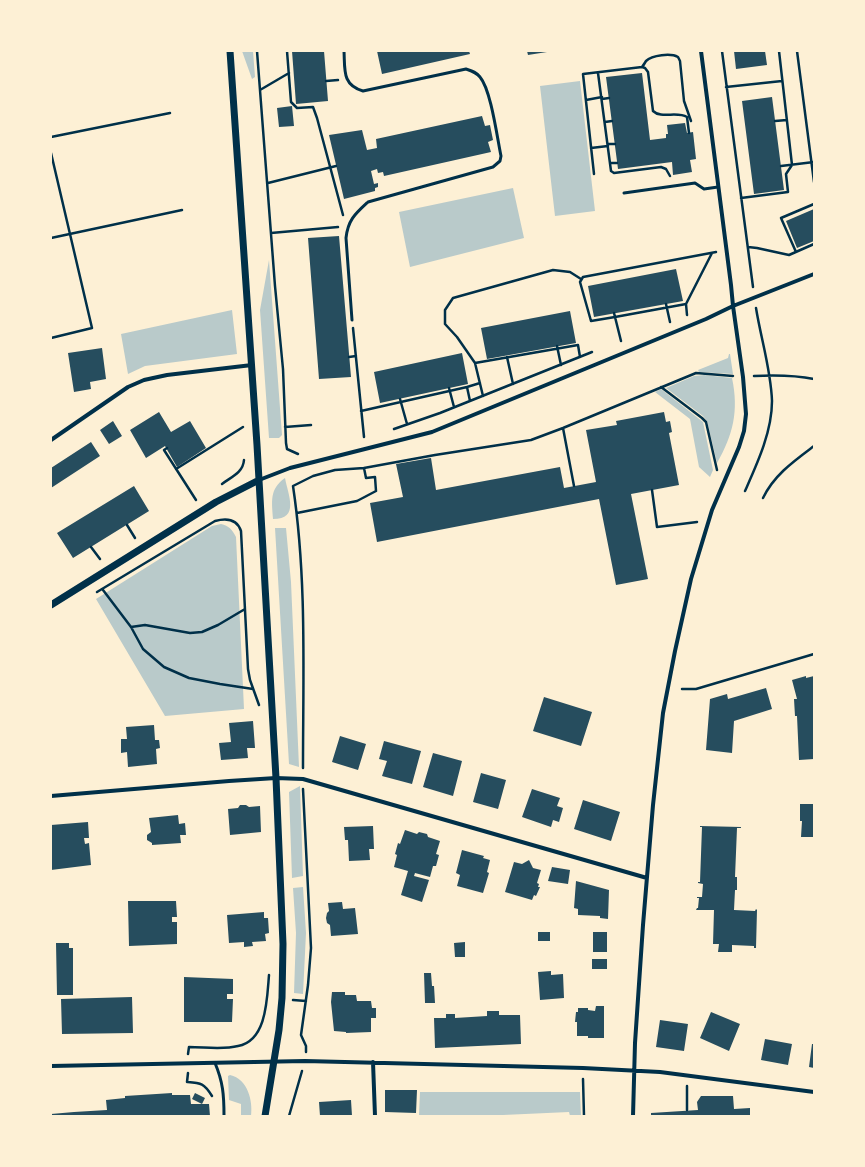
<!DOCTYPE html>
<html>
<head>
<meta charset="utf-8">
<style>
	body { margin:0 }
	#map { position:relative; width:865px; height:1167px; overflow:hidden; background:#fdf0d5; font-family:"Exo 2",sans-serif }
	canvas { display:block }
	.frame { position:absolute; inset:0; border:52px solid #fdf0d5; pointer-events:none }
</style>
</head>
<body>
<div id="map">
<canvas width="865" height="1167"></canvas>
<div class="frame"></div>
</div>
<script>
const g = document.querySelector('canvas').getContext('2d');
g.lineJoin = 'round';
function fillPath(path, color) { g.fillStyle = color; g.fill(path, 'evenodd'); }
function strokePath(path, color, width, dash) { g.strokeStyle = color; g.lineWidth = width; g.lineCap = dash ? 'butt' : 'round'; g.setLineDash(dash || []); g.stroke(path); }
fillPath(new Path2D(`
	M242 51H253L255 77 252 79Z
	M580 81 595 211 555 216 540 86Z
	M513 188 524 238 410 267 399 212Z
	M269 260 282 435 279 438H269L260 310Z
	M232 310 237 354 145 366 128 374 121 334Z
	M729 354H730L733 374 699 372 698 370 728 358Z
	M704 375 732 378C739 411 733 435 717 463L707 421 703 416 666 388 694 376Z
	M661 389 703 422 713 470 710 477 699 467 690 419 655 392Z
	M285 478C288 495 300 519 273 519 272 502 269 489 285 478Z
	M221 524C229 526 232 529 236 537L244 709 165 716 96 599 212 526Z
	M275 528H286L291 582 299 767 289 764Z
	M300 786 303 876 292 878 289 792Z
	M303 887 306 933 303 994 294 993 296 933 293 888Z
	M230 1075C248 1079 253 1101 251 1116H241V1104L229 1100 228 1076Z
	M420 1092H580L581 1116H570L569 1112 481 1116H387L419 1115Z`), '#b9caca');
fillPath(new Path2D(`
	M292 51H324L328 101 296 104Z
	M377 51H469L470 54 382 74Z
	M527 51H547V52L528 55Z
	M734 51H765L767 65 736 69Z
	M642 73 650 140 666 138V134H668L667 125 685 123 687 133 693 132 696 159 690 160 692 172 673 175 672 162 618 169 606 77Z
	M772 97 784 190 754 194 742 101Z
	M292 106 294 126 279 127 277 108Z
	M482 116 485 126 490 125 493 140 488 142 491 152 384 176 383 172 378 173 377 169 371 171 374 184 378 183V187L375 188V191L344 199 329 135 362 130 367 150 377 148 376 139Z
	M814 209V241L797 248 786 221Z
	M339 236 351 377 319 379 308 238Z
	M676 269 683 301 594 317 588 286Z
	M570 311 576 343 487 359 481 328Z
	M102 348 106 379 90 382 91 389 74 392 68 353Z
	M462 353 468 384 380 403 374 372Z
	M159 412 171 432 190 421 206 448 177 467 165 446 146 458 130 430Z
	M664 412 666 422 670 421 672 432 669 433 679 485 631 494 648 579 616 585 599 499 377 542 370 503 403 497 396 464 431 458 436 490 560 467 564 488 596 482 586 430 617 425 616 421Z
	M113 421 122 436 109 444 100 430Z
	M91 442 100 456 51 488V468Z
	M134 486 149 511 73 558 57 533Z
	M806 676V678L814 676V759L799 760 797 716H795L794 699H797L792 680Z
	M766 688 772 709 734 721 732 753 706 750 710 699 727 694 728 699Z
	M544 697 592 712 581 746 533 731Z
	M253 721 255 748H247L248 758 221 760 219 743 231 742 229 723Z
	M154 725 155 740H159L160 748 156 749 157 764 128 767 127 752 121 753V739H127L126 727Z
	M340 736 366 744 358 770 332 762Z
	M384 741 421 751 412 784 382 776 387 761 379 759Z
	M433 753 462 761 453 796 423 787Z
	M481 773 506 780 498 809 473 802Z
	M532 789 560 798 557 806 563 808 559 822 553 820 551 827 522 817Z
	M583 800 620 812 611 841 574 829Z
	M800 804H814V837H801L802 821H800Z
	M240 805H246L249 807 260 806 261 832 230 835 228 809 238 808Z
	M178 815 179 824 185 823 186 835H180L181 843 152 845V843L147 840V835L151 832 149 818Z
	M88 822 89 838H84L85 844 89 843 91 865 51 870V825Z
	M373 826 374 849H369L370 860 349 861 348 840H345L344 827Z
	M700 826 741 827V828H737L735 877H737V890H735L734 910 755 911 756 909 757 910 756 948H754V946L732 945V952H718L719 944H713L714 910H696L697 908H698L699 898H697V897H702L703 884 698 883V882H700L702 827H700Z
	M405 830 417 834 419 832 427 834 428 837 440 841 436 854 439 855 436 866H433L430 877 415 873 414 876 429 880 422 902 401 895 408 871 394 867 397 855 395 854 398 843 400 844Z
	M462 850 484 856 483 858 490 860 487 872 489 873 483 893 457 886 460 875 456 873Z
	M529 860 533 868 541 870 537 883 539 884 538 887H540L536 896 534 895 532 900 505 892 514 862 522 864Z
	M552 867 570 870 568 884 548 881Z
	M576 881 609 890 608 919 600 918V916L578 915V909L574 908Z
	M128 901H176L177 917H172V922H177V944L129 946Z
	M342 902 343 909 355 908 358 934 331 936 330 925 327 923 326 918 327 913 329 911 328 903Z
	M264 912V918H268L269 933 265 934 266 941 252 942 253 946 244 947V942L229 943 227 915Z
	M538 932H550V941H538Z
	M593 932H607V952H593Z
	M465 942V957H455L454 943Z
	M56 943H69V948H73V995H57Z
	M592 959H607V969H592Z
	M551 971V975L563 974 564 998 540 1000 538 972Z
	M424 973H431L432 986H434L435 1003H425Z
	M184 977 233 979V994H227V999H233L232 1022H184Z
	M332 992H345V995H356L357 1001H371L372 1008H376V1018H371V1032L346 1033V1032L334 1031 331 1002Z
	M132 997 133 1033 62 1034 61 999Z
	M596 1006H604V1038H588V1036H577V1022H575L576 1012H578V1008H588V1010L595 1011Z
	M487 1011H499V1015H520L521 1044 435 1048 434 1018H446V1014H455V1018L487 1016Z
	M711 1012 740 1024 729 1051 700 1038Z
	M660 1020 688 1024 684 1051 656 1047Z
	M765 1039 792 1044 788 1065 761 1060Z
	M812 1044H814V1068L809 1067Z
	M385 1090H417L416 1113 385 1112Z
	M172 1093V1095H190L191 1104H209L210 1116H51V1114L74 1112 107 1110 106 1100 125 1098V1096Z
	M195 1093 205 1098 202 1104 192 1099Z
	M701 1096H733L734 1109 750 1108V1116H651V1113L698 1110 697 1102Z
	M351 1100 352 1116H320L319 1102Z`), '#264d5e');
strokePath(new Path2D(`
	M257 51 275 286 283 369 286 443 287 449 298 454
	M287 51 291 102 297 108 313 107 317 118 343 215
	M722 51 753 287
	M797 51 814 182
	M642 67C643 66 646 61 646 61 652 55 671 53 678 57L680 61 684 101 691 121
	M598 73 611 171 614 173 661 167 666 169 670 176
	M326 81 338 80
	M726 87 782 81
	M260 90 289 73
	M602 99 609 98
	M586 100 602 97
	M775 121 787 120
	M605 122 612 121
	M51 137 170 113
	M608 144H615
	M591 148 608 146
	M51 153 92 328 51 338
	M610 163H617
	M781 166 814 162
	M594 174 583 74 642 67 645 68 648 72 653 111C661 119 677 111 687 117L689 133
	M268 183 336 166
	M741 198 788 192 786 174 792 165 779 51
	M271 233 338 227
	M51 238 182 210
	M748 247 757 248 789 255 814 244
	M796 252 781 218 814 204
	M666 304 670 322
	M614 313 615 317 686 304
	M687 315 686 304 712 253
	M353 328 364 437
	M621 341 615 317 591 321 580 282 583 277 716 252
	M557 346 561 365
	M349 357 356 356
	M507 357 513 384
	M475 363 578 345 580 357
	M754 376C774 375 794 375 814 379
	M661 387 702 418 706 422 717 470
	M449 388 454 407
	M483 396 475 363 457 337 445 324V310L453 298 553 270 570 272 581 279
	M400 399 407 424
	M470 401 467 387 480 383
	M361 411 467 387
	M285 427 311 425
	M563 428 574 486
	M394 429 440 413 592 352
	M167 448 164 450 196 500
	M176 469 243 427
	M222 484C231 477 243 473 244 460
	M652 490 657 527 697 522
	M745 491C757 464 772 432 772 401 771 370 761 339 756 308
	M763 498C774 475 794 461 814 446
	M297 513 357 501 376 491 375 477 366 478 364 468
	M127 525 135 538
	M91 547 100 559
	M103 590 131 627 143 649 164 667 189 678 220 684 253 689
	M97 592 215 521C226 518 237 519 241 531L248 669 250 680 259 705
	M131 627 145 625 190 633 202 632 218 625 245 609
	M682 689H696L814 654
	M303 768C303 674 307 579 293 486L313 476 335 470 364 468 435 455 531 440 563 428 696 373 733 376
	M303 789 311 948 308 985 301 1035 306 1046V1052
	M293 1000 306 1001
	M188 1054 189 1047C205 1047 223 1050 238 1046 267 1041 267 998 269 975
	M188 1073 187 1082C201 1083 204 1083 212 1096
	M583 1079 584 1116
	M687 1086V1110
	M289 1116 302 1071`), '#003049', 2.5);
strokePath(new Path2D(`
	M344 51C345 70 342 85 363 91L466 69C472 71 476 72 480 77 491 90 497 137 501 156L500 161 493 167 368 202C355 214 348 220 346 238L352 320
	M624 193 695 183 704 189 718 187
	M215 1063C223 1082 224 1095 224 1116`), '#003049', 3);
strokePath(new Path2D(`
	M51 440 128 387 144 380 167 375 252 365
	M259 480 290 468 432 432 706 319 733 306 814 274
	M51 796 229 781 276 778 303 779 647 878
	M373 1062 375 1116
	M51 1066 305 1061 583 1068 660 1072 814 1092
	M633 1116 635 1043 643 925 653 805 663 713 675 651 691 579 712 510 739 447 744 431 746 414 743 377 733 306 731 285 701 51`), '#003049', 4);
strokePath(new Path2D(`
	M230 51 257 445 276 778 283 944 282 998 279 1030 265 1116
	M51 605 216 502 259 480`), '#003049', 7);
</script>
</body>
</html>
